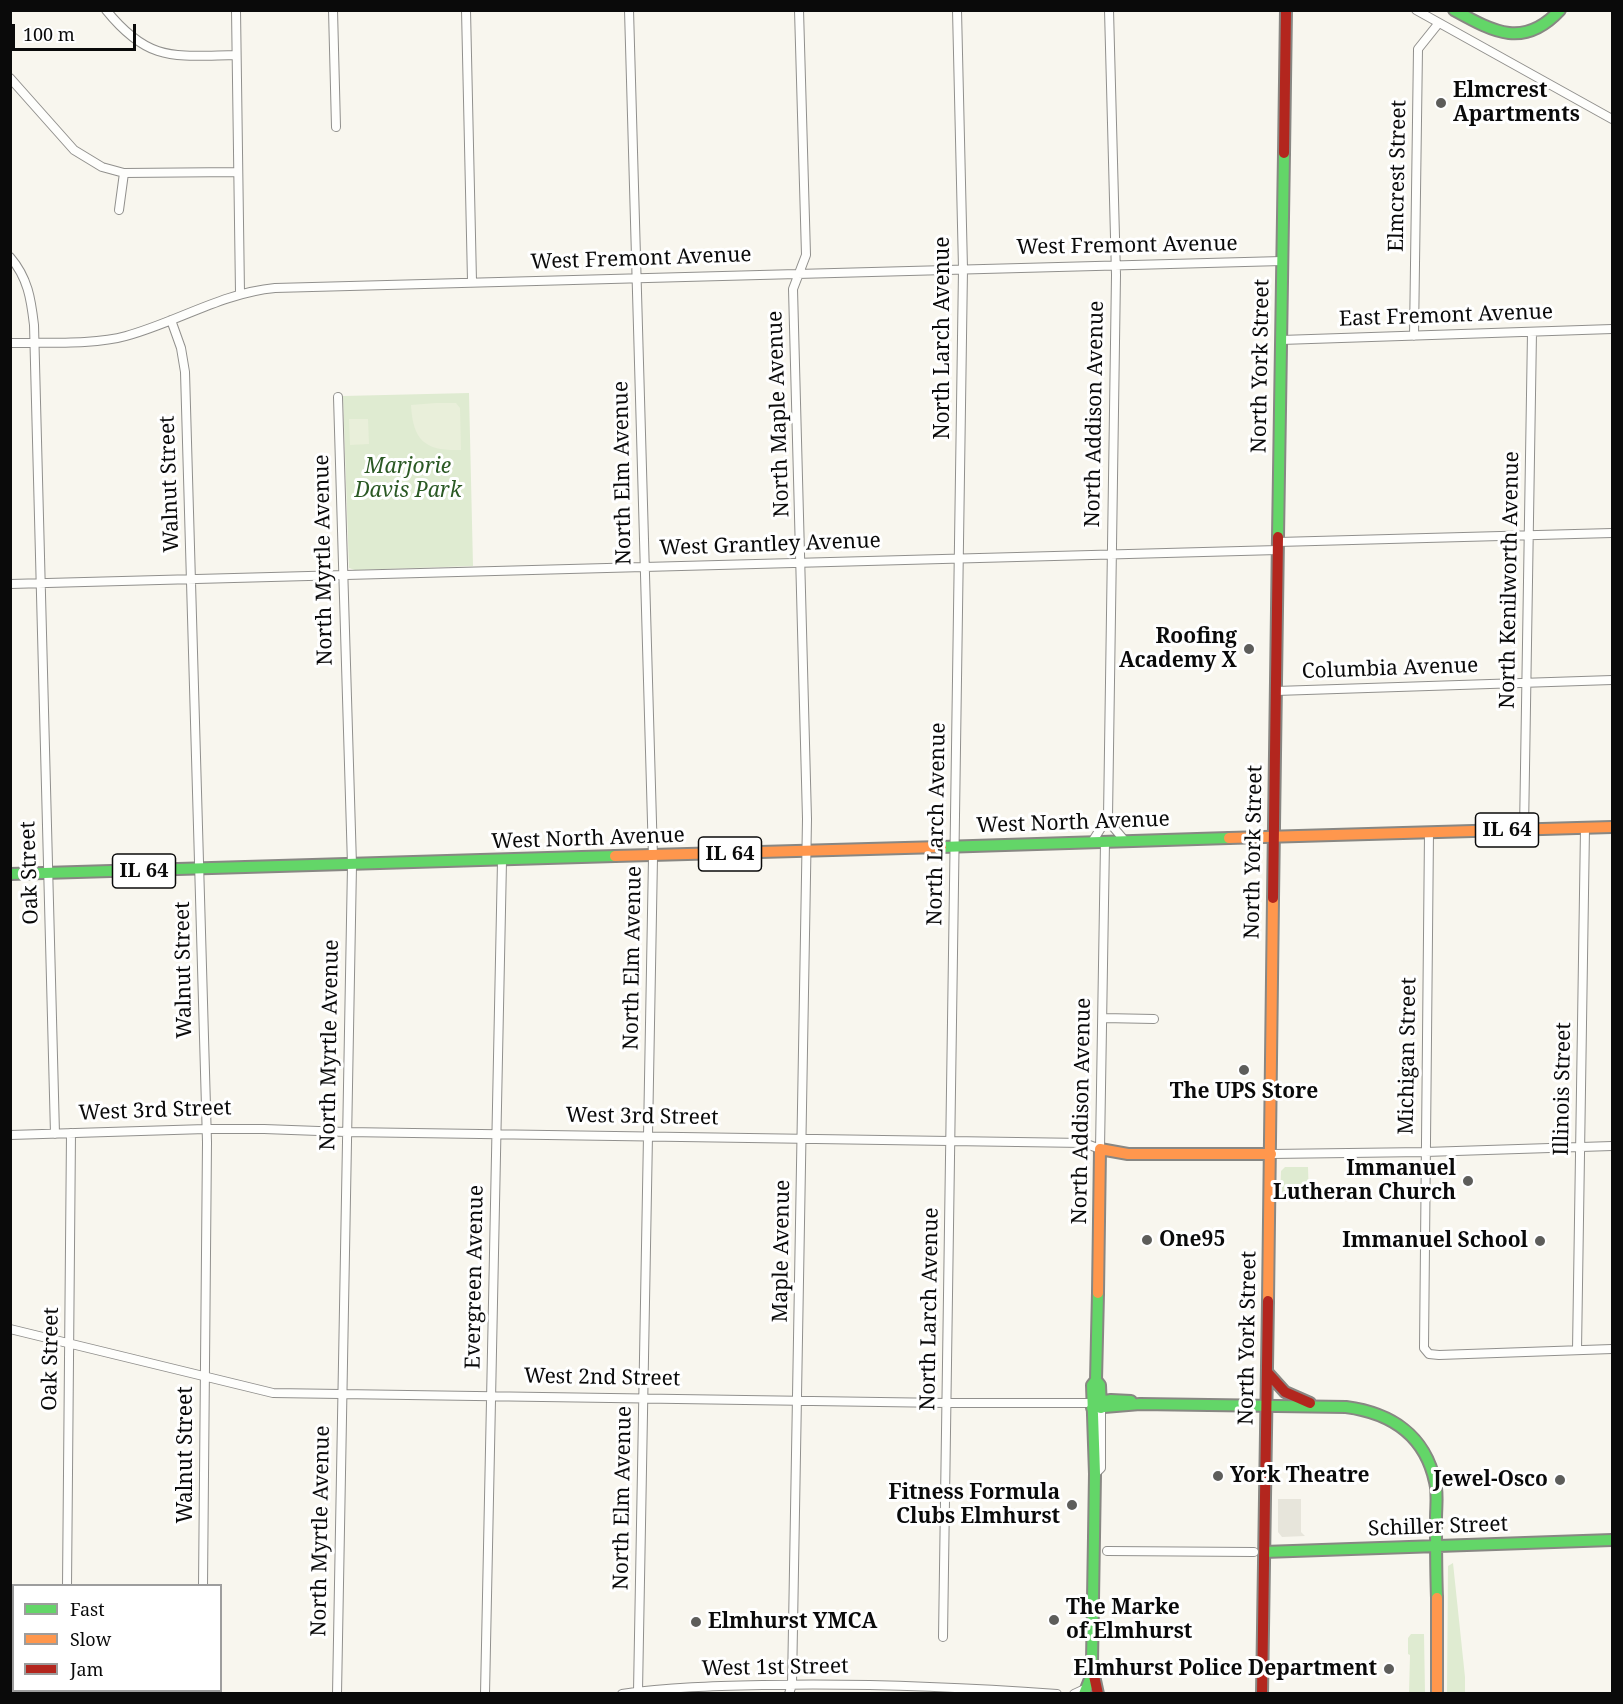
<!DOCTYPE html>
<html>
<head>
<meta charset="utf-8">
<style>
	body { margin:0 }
	#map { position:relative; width:1623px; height:1704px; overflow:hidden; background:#f8f6ee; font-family:"Noto Serif",serif }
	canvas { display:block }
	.frame { position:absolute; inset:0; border:12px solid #0a0a0a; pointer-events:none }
	.legend { position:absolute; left:12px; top:1584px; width:210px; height:108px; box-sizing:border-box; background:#fff; border:2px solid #9d9d9d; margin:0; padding:8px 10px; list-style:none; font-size:18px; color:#0a0a0a }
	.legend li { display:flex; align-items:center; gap:12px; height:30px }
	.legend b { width:30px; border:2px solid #9d9d9d }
	.scale { position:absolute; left:12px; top:24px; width:124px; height:27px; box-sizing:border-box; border:3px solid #0a0a0a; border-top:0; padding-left:8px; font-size:18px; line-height:21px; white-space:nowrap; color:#0a0a0a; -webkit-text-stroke:4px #fff; paint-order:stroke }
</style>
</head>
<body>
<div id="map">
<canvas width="1623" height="1704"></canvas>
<div class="frame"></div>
<ul class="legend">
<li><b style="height:8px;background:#63d668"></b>Fast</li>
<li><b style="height:8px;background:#ff974d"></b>Slow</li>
<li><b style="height:8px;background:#b3261e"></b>Jam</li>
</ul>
<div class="scale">100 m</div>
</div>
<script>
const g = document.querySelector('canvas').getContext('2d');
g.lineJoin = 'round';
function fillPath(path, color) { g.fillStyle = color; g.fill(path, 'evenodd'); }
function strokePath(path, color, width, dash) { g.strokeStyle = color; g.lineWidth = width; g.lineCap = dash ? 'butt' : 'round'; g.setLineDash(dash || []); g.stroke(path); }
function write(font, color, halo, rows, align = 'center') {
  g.font = font + ' "Noto Serif",serif'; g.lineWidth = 6; g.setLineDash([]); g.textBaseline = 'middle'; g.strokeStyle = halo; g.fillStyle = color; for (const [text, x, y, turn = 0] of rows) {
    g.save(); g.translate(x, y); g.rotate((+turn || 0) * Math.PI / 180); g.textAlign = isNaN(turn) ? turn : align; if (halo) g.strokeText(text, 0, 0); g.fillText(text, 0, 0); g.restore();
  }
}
fillPath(new Path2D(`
	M469 393 473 566 355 570 349 568 343 396Z
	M1285 1167H1308L1309 1199H1280L1281 1171Z
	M1453 1563 1465 1677V1693H1447L1448 1566Z
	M1411 1634H1424L1425 1693H1409L1410 1655 1408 1654V1638Z`), '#dfebd1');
fillPath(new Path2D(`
	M436 403H456L460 408 461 450C426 451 413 442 411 405Z
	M349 419H368L369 444 350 445Z`), '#e9efda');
fillPath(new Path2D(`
	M1278 1499H1301V1532L1305 1536 1282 1537 1278 1532Z`), '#e7e5db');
const street = new Path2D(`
	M106 10C149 63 174 56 236 55
	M236 10 240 293
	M333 10 336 127
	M466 10 472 281
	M629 10 653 857 638 1691
	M1109 10 1116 275 1108 817 1114 828 1125 841
	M1416 10 1612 119
	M10 78 74 150 102 167 124 173 238 172
	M119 210 124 173
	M10 257C28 278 31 299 34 325L55 1134
	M171 320 181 348 185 372 207 1142 203 1586
	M1414 336 1418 49 1438 24
	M1281 340 1612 329
	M10 343C44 342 95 345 126 336 177 322 222 293 275 288L1282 261
	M1278 542 1612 533
	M10 584 1278 550
	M1276 691 1612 680
	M1524 830 1532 332
	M1429 832 1424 1348 1429 1354 1439 1355 1612 1349
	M1092 842 1108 817
	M1103 1018 1154 1019
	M10 1135 206 1129H264L346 1132 1084 1143 1100 1149 1105 842
	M1271 1154 1425 1152 1612 1146
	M10 1329 273 1393 947 1403H1092
	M1577 1350 1585 828
	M1095 1474 1101 1468V1408
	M1107 1551 1254 1552
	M67 1586 71 1133
	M943 1637 963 269 957 10
	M955 1691 971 1694
	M66 1694V1690
	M202 1694V1690
	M337 1694 352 865 338 397
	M485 1694 502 861
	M622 1694C668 1687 716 1686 763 1685 861 1683 959 1687 1057 1694
	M789 1694 792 1684 807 819 793 289 806 255 799 10
	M1074 1694 1087 1688`);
const fast = new Path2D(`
	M1454 10C1494 32 1524 49 1560 10
	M1278 537 1284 153
	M941 847 1229 838
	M10 874 615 856
	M1096 1380 1100 1385 1101 1408
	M1093 1403 1111 1400 1131 1401
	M1092 1408 1140 1404 1346 1407C1391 1413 1425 1435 1435 1482 1438 1493 1436 1507 1436 1519 1436 1545 1436 1571 1437 1598
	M1264 1552 1612 1540
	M1084 1694 1090 1679 1092 1662 1095 1474 1092 1385 1096 1380 1098 1293`);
const slow = new Path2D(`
	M1229 838 1612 827
	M615 856 941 847
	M1098 1293 1100 1149 1128 1154H1271
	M1268 1301 1273 898
	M1437 1598V1694`);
const jam = new Path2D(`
	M1284 153 1286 10
	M1273 898 1278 537
	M1267 1372 1285 1392 1310 1403
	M1093 1671 1098 1694
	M1262 1694 1268 1301`);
strokePath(street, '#91908d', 10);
strokePath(fast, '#888783', 14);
strokePath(slow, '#888783', 14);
strokePath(jam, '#888783', 14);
strokePath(street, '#fefefc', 8);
strokePath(fast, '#63d668', 10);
strokePath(slow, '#ff974d', 10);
strokePath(jam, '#b3261e', 10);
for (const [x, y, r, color] of [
	[1441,103,6,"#5d5d5a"],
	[1249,649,6,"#5d5d5a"],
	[1244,1070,6,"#5d5d5a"],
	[1468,1181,6,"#5d5d5a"],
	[1147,1240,6,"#5d5d5a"],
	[1540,1241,6,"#5d5d5a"],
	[1218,1476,6,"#5d5d5a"],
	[1560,1480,6,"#5d5d5a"],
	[1072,1505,6,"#5d5d5a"],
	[1054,1620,6,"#5d5d5a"],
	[696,1622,6,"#5d5d5a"],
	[1389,1669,6,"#5d5d5a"]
]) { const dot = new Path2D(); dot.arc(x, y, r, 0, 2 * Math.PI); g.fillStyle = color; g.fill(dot); strokePath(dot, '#fff', 2); }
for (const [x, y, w] of [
	[1507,830,63],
	[730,854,63],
	[144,871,63]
]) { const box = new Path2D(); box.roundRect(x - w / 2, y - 17, w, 34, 4.5); g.fillStyle = '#fff'; g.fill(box); strokePath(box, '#0a0a0a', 1.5); }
write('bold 20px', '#0a0a0a', null, [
	["IL 64",1507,830],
	["IL 64",730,854],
	["IL 64",144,871]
]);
write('bold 21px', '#0a0a0a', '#fff', [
	["Elmcrest",1453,91,"left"],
	["Apartments",1453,115,"left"],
	["Roofing",1237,637],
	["Academy X",1237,661],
	["The UPS Store",1244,1092,"center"],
	["Immanuel",1456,1169],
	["Lutheran Church",1456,1193],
	["One95",1159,1240,"left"],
	["Immanuel School",1528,1241],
	["York Theatre",1230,1476,"left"],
	["Jewel-Osco",1548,1480],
	["Fitness Formula",1060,1493],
	["Clubs Elmhurst",1060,1517],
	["The Marke",1066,1608,"left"],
	["of Elmhurst",1066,1632,"left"],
	["Elmhurst YMCA",708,1622,"left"],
	["Elmhurst Police Department",1377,1669]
], 'right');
write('21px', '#0a0a0a', '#fff', [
	["Elmcrest Street",1398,176,-89],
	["West Fremont Avenue",1127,246,-1],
	["West Fremont Avenue",641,259,-2],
	["East Fremont Avenue",1446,316,-2],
	["North Larch Avenue",943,338,-90],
	["North York Street",1261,366,-89],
	["North Maple Avenue",779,414,-92],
	["North Addison Avenue",1095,414,-89],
	["North Elm Avenue",623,473,-91],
	["Walnut Street",170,484,-92],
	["West Grantley Avenue",770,545,-2],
	["North Myrtle Avenue",324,560,-91],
	["North Kenilworth Avenue",1510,580,-89],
	["Columbia Avenue",1390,669,-2],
	["West North Avenue",1073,823,-2],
	["North Larch Avenue",937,824,-89],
	["West North Avenue",588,839,-2],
	["North York Street",1254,852,-89],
	["Oak Street",30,873,-92],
	["North Elm Avenue",633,958,-89],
	["Walnut Street",184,970,-91],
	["North Myrtle Avenue",330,1045,-89],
	["Michigan Street",1408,1056,-89],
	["Illinois Street",1563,1089,-89],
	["West 3rd Street",155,1111,-2],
	["North Addison Avenue",1082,1111,-89],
	["West 3rd Street",642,1117,1],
	["Maple Avenue",782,1251,-89],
	["Evergreen Avenue",475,1277,-89],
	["North Larch Avenue",930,1309,-89],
	["North York Street",1248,1338,-89],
	["Oak Street",51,1359,-89],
	["West 2nd Street",602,1378,1],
	["Walnut Street",186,1455,-90],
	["North Elm Avenue",623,1498,-89],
	["Schiller Street",1438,1527,-2],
	["North Myrtle Avenue",321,1531,-89],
	["West 1st Street",775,1668,-1]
]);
write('italic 21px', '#2b5924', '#fff', [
	["Marjorie",408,467],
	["Davis Park",408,491]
]);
</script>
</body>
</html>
